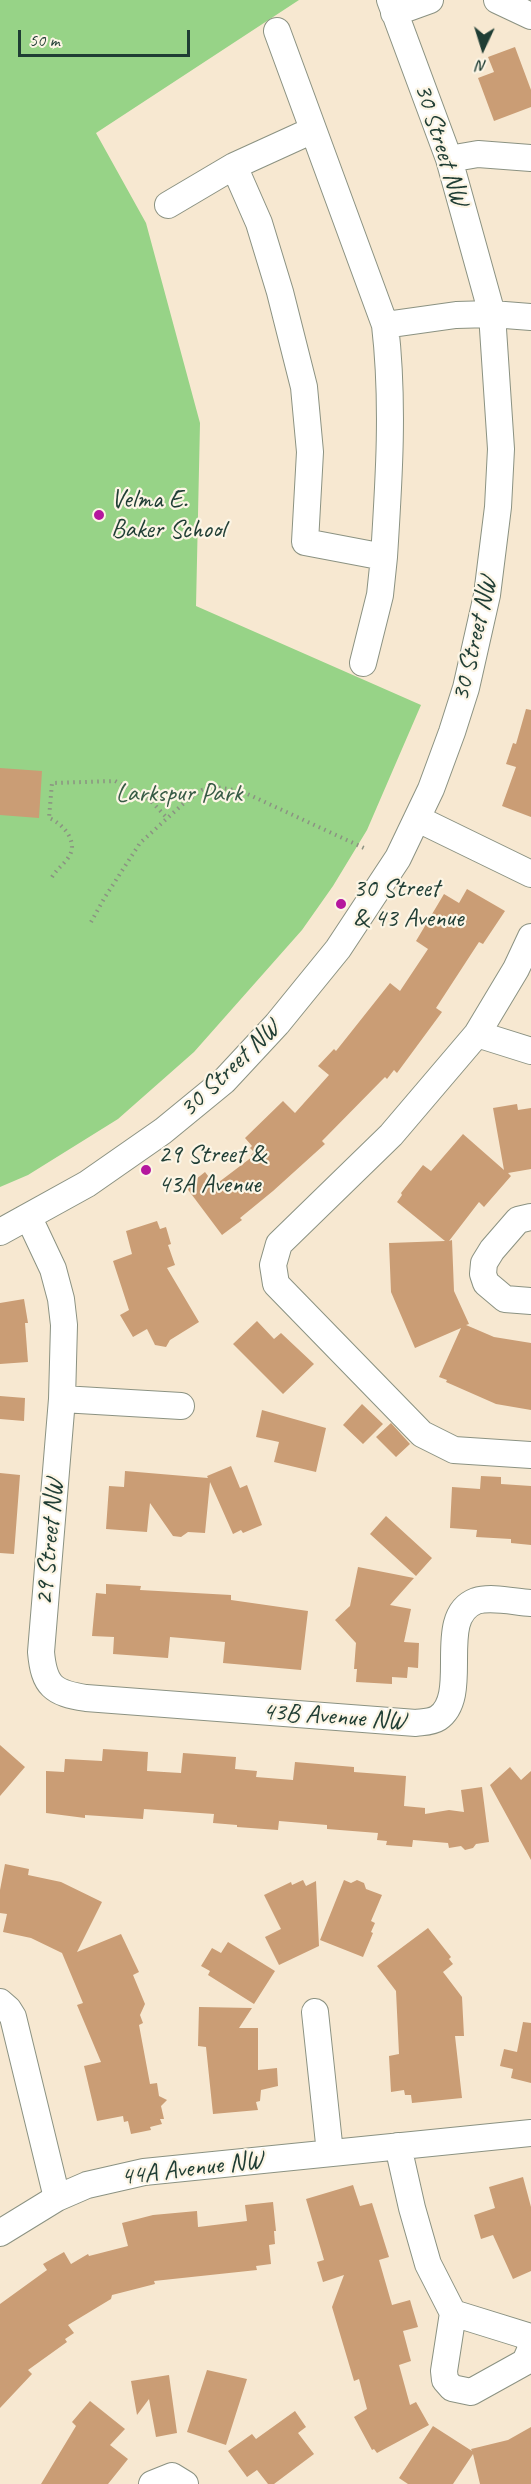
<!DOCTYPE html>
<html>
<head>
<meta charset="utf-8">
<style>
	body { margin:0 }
	#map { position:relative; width:531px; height:2484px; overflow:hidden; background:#f7e8d1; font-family:Caveat,sans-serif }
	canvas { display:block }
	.north { position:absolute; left:453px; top:18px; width:60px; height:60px; -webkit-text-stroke:4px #fcf5e5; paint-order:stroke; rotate:184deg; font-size:16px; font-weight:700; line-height:24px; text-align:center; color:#1f3d34 }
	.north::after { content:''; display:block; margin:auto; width:21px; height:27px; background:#1f3d34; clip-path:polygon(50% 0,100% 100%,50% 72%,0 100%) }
	.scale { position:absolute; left:18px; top:30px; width:172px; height:27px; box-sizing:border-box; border:3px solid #1f3d34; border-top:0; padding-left:8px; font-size:18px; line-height:21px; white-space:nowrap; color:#1f3d34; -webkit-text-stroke:4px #fcf5e5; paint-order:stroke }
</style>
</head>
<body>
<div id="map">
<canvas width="531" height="2484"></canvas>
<div class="north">N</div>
<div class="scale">50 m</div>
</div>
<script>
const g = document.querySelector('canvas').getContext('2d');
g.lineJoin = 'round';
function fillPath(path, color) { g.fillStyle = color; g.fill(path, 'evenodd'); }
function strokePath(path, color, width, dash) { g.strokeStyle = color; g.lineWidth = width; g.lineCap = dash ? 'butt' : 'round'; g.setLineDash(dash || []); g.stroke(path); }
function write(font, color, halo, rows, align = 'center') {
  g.font = font + ' Caveat,sans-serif'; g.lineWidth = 4.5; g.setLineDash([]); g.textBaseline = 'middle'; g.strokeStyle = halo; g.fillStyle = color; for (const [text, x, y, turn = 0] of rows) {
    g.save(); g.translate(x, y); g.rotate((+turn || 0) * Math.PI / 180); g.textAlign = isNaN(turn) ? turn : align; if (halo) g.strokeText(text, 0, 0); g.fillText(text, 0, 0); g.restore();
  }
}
fillPath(new Path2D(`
	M0 0H299L96 133 146 223 200 423 196 606 421 705 367 830 333 886 302 930 194 1052 118 1119 28 1175 0 1187Z`), '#97d387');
fillPath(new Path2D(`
	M515 47 531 90V107L494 121 478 78 494 72 488 57Z
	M526 709 531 710V817L502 806 516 767 506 764 513 743 516 744Z
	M0 768 42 771 39 818 0 815Z
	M467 889 505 911 483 944 479 942 436 1008 442 1012 397 1073 394 1070 387 1079 385 1077 322 1141 325 1144 273 1191 240 1218 242 1220 222 1235 186 1187 205 1172 215 1185 252 1157 251 1155 254 1152 250 1148 252 1146 245 1138 283 1101 295 1113 329 1075 318 1066 334 1049 336 1051 390 983 400 991 428 949 416 941 444 894 459 903Z
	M517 1104 518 1110 531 1108V1169L508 1173 511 1176 484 1207 479 1202 449 1241 452 1240 454 1291 469 1324 466 1325 494 1337 531 1343V1410L496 1404 446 1382 447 1380 439 1377 461 1328 415 1348 391 1292 389 1243 445 1241 397 1202 402 1195 401 1193 423 1165 431 1171 463 1134 504 1170 493 1108Z
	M157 1221 160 1229 166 1227 171 1244 168 1245 175 1265 167 1268 199 1322 170 1340 166 1347 155 1345 147 1329 133 1337 120 1315 129 1310 113 1261 132 1254 126 1231Z
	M24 1299 28 1323H25L28 1362 0 1364V1303Z
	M257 1321 274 1339 281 1333 314 1364 283 1394 233 1344Z
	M0 1396 25 1398 24 1421 0 1419Z
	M362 1404 383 1424 363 1444 343 1425Z
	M262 1410 326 1428 316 1472 274 1462 279 1442 256 1437Z
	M391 1423 410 1444 396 1457 376 1437Z
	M231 1466 240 1488 247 1485 262 1525 243 1533 241 1530 233 1534 210 1482 205 1533 188 1532 181 1537 173 1536 150 1503 147 1532 106 1529 109 1486 124 1487 125 1471 208 1478 207 1476Z
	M0 1473 20 1475 14 1554 0 1553Z
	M481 1476 501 1477V1484L531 1486V1545L511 1543V1539L476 1537 477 1530 450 1528 452 1487 480 1489Z
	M386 1516 432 1558 416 1576 370 1534Z
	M358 1567 414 1578 390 1605 411 1609 404 1642 419 1643 418 1668 408 1667 407 1678 392 1677V1684L356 1682 357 1669H354L356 1643 335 1620 350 1606Z
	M106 1584 141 1586 140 1590 231 1595V1600L308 1611 301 1670 223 1663 225 1642 204 1640 170 1637 168 1658 113 1654 114 1637 92 1636 96 1593 106 1594Z
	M0 1745 25 1767 0 1796Z
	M103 1749 148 1752 147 1771 181 1773 183 1753 236 1757 235 1769 257 1771 256 1777 293 1780 295 1762 354 1767V1772L406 1776 404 1806 425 1808V1814L449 1810 464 1812 461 1790 482 1787 489 1842 476 1844 473 1848 465 1850 461 1846 449 1848 448 1843 413 1840 412 1847 386 1845 387 1841 377 1840 378 1833 327 1829V1825L279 1821 278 1830 237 1827V1825L213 1823 214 1814 144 1809 143 1819 85 1815V1818L46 1813V1771L64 1772 65 1759 102 1761Z
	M510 1767 521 1780 531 1771V1860L490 1785Z
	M5 1864 29 1869 28 1875 61 1882 102 1902 77 1952 121 1934 139 1972 133 1975 145 2004 140 2015 143 2023 139 2025 150 2084 157 2083 159 2096 167 2100 161 2106 164 2119H160L162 2124 150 2127 151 2130 131 2134 128 2121 124 2122 123 2116 97 2121 84 2066 101 2062 77 2005 83 2003 62 1953 31 1938 3 1932 7 1914 0 1913V1890Z
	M303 1880 306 1886 316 1881 319 1946 279 1965 265 1937 281 1929 264 1895 291 1882 292 1885Z
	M344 1880 351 1883 357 1880 364 1883 366 1889 382 1895 371 1921 375 1923 371 1932 373 1933 363 1957 320 1940Z
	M428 1928 451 1957 449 1959 453 1964 443 1972 462 1997 464 2036H455L462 2098 412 2103 411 2095H405L404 2090 391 2092 389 2056 399 2054 396 1991 377 1966Z
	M228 1942 275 1971 254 2004 208 1975 210 1971 201 1966 212 1948 221 1953Z
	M199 2007 252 2008 239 2028H258V2070L277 2068 278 2086 261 2090 260 2101 256 2102 258 2110 213 2114 206 2047 198 2046Z
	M523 2022 531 2023V2083L511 2078 513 2069 500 2066 504 2049 517 2052Z
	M523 2177 531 2207V2271L513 2279 493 2235 481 2239 474 2215 495 2208 489 2187Z
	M353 2185 360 2206 372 2203 389 2257 379 2260 392 2305 410 2300 418 2327 403 2331 411 2361 399 2365 410 2405 416 2402 429 2425 377 2453 374 2449 372 2450 354 2417 367 2409 359 2379 354 2381 332 2307 344 2275 323 2282 317 2262 324 2260 306 2199Z
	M273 2202 276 2231H274L275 2244 269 2245 271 2264 256 2266 257 2270 154 2281 155 2284 112 2295 111 2299 68 2325 74 2333 65 2339 67 2342 28 2370 32 2374 0 2408V2304L47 2270 43 2264 64 2252 71 2264 88 2254 89 2256 128 2246 122 2223 153 2215 197 2211 198 2227 247 2221 245 2205Z
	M207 2370 247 2379 226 2445 187 2432Z
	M169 2375 177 2433 156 2437 149 2399 137 2415 131 2381Z
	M90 2401 125 2429 110 2445 128 2459 108 2484H41L76 2426 72 2422Z
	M295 2411 306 2427 298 2433 314 2454 274 2484H268L257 2470 247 2477 228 2451 252 2434 256 2439Z
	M433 2426 472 2451 471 2449 508 2440 531 2427V2484H480L473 2454 453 2484H408L399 2478Z`), '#ca9d75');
const minor = new Path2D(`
	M497 0 531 16
	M394 13 430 0
	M277 31 385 325C394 402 389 479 384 557L305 542 310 452 304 387 280 292 259 223 234 166 313 130
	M449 159 478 154 531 158
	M168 205 234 166
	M385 325 456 315 492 314 531 317
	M363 663 380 595 384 557
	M418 819 531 874
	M531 937 516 969 477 1034 391 1135 279 1244 273 1265 276 1284 422 1434 454 1450 531 1455
	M477 1034 531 1051
	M531 1217 518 1220 492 1250 484 1263 483 1274 486 1283 505 1299 531 1301
	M29 1218 53 1269 61 1299 64 1325 62 1399 41 1652C44 1686 53 1693 86 1698L416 1723C423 1722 432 1722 438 1718 472 1695 434 1617 476 1601 491 1596 515 1602 531 1603
	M0 1232 87 1184 163 1131 224 1081 277 1024 338 949 398 858 431 789 452 732 466 688 487 595 498 507 501 449 492 314 449 159 390 0
	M62 1399 181 1406
	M0 2002 8 2009 13 2017 57 2198 0 2233
	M315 2012 330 2153
	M398 2146 412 2208 428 2264 453 2313 444 2371 445 2380 452 2388 471 2392 525 2362 531 2348
	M57 2198 87 2185 144 2172 531 2133
	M453 2313 527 2336 531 2347
	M152 2484 172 2476 185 2484`);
strokePath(minor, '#8b9282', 28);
strokePath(new Path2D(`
	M52 877C57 869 63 865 68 858 80 842 62 823 49 818L52 783 115 781 150 800 168 819
	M91 922 105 897 140 843 184 803 202 790 215 787 241 791 364 848`), '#8b9282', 4, [1.5, 4.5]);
strokePath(minor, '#fff', 26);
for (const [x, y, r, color] of [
	[99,515,6,"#b5179e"],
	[341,904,6,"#b5179e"],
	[146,1170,6,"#b5179e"]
]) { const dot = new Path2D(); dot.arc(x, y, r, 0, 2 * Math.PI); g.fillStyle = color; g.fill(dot); strokePath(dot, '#fcf5e5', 2); }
write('26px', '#1f3d34', '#fcf5e5', [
	["30 Street NW",441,145,72],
	["30 Street NW",475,639,-77],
	["30 Street NW",230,1069,-44],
	["29 Street NW",50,1542,-85],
	["43B Avenue NW",334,1717,4],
	["44A Avenue NW",192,2169,-7]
]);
write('26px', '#1f3d34', '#fcf5e5', [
	["Velma E.",111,500],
	["Baker School",111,530],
	["30 Street",353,889],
	["& 43 Avenue",353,919],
	["29 Street &",158,1155],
	["43A Avenue",158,1185]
], 'left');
write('26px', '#375b45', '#fcf5e5', [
	["Larkspur Park",179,794]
]);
</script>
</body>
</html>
